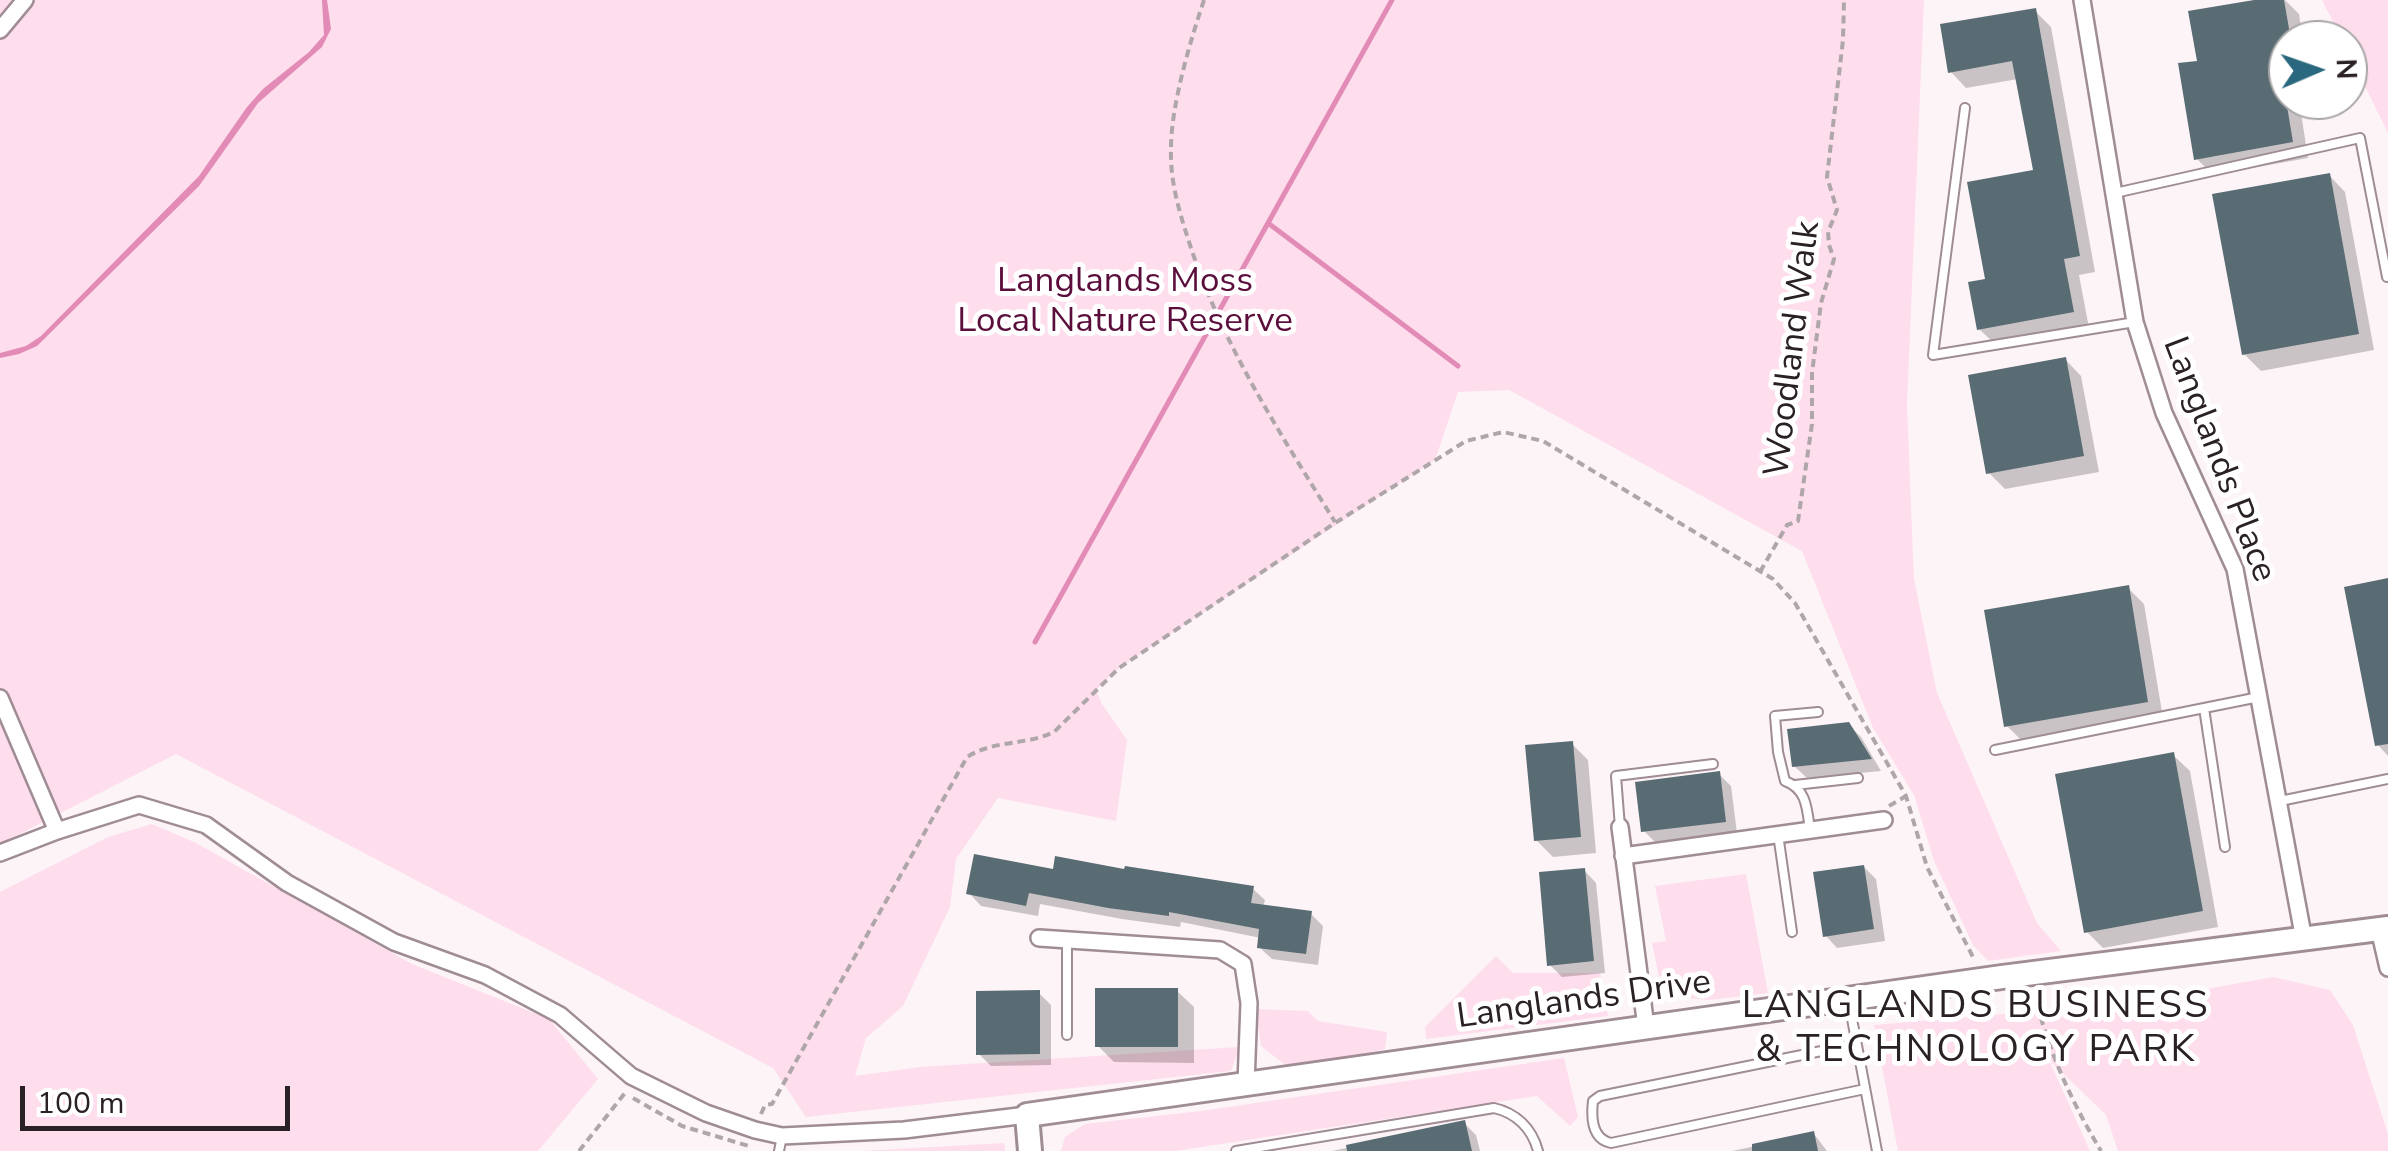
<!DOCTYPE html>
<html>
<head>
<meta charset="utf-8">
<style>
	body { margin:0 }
	#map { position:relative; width:2388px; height:1151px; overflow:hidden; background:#fdf4f8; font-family:"Nunito Sans",sans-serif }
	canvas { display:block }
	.north { position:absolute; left:2268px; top:20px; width:100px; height:100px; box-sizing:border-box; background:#fff; border:2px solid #a9a6a8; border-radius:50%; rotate:88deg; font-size:28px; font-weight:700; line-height:40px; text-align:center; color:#292125 }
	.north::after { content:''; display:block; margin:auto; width:35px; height:45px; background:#29687e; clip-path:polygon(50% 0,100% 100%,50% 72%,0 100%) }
	.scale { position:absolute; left:20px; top:1086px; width:270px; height:45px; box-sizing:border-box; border:5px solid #292125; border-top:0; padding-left:12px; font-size:30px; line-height:35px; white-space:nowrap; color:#292125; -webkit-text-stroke:8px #fff; paint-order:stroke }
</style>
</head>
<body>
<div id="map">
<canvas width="2388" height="1151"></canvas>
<div class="north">N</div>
<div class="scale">100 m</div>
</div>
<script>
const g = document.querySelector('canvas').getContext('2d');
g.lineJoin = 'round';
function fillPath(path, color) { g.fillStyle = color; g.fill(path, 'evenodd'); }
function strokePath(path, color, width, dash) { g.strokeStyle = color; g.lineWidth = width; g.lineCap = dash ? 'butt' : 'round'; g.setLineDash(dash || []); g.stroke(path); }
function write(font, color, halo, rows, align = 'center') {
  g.font = font + ' "Nunito Sans",sans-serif'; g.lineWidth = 10; g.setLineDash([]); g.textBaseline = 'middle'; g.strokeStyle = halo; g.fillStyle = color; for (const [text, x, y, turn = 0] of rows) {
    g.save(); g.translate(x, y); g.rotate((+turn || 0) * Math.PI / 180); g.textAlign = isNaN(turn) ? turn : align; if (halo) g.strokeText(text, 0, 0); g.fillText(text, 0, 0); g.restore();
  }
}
fillPath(new Path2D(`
	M0 0H1924L1907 406 1914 579 1937 693 2037 923 2061 951 1988 961 1973 945 1934 861 1914 795 1873 728 1802 551 1509 390 1458 392 1435 460 1119 668 1096 690 1102 704 1127 740 1116 821 998 798 956 859 950 907 903 1006 866 1038 855 1076 920 1067 1240 1047 1231 1071 806 1117 773 1068 176 754 0 844Z
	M2322 0H2388V133L2348 52V40H2342Z
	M152 824 196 843 412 964 549 1019 598 1079 538 1151H0V892L108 837Z
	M1746 874 1768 993 1709 1000 1663 996 1652 943 1666 941 1655 886Z
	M1496 956 1513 973H1600L1608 1016 1426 1039 1425 1027Z
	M2273 977 2330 990 2353 1025 2388 1134V1151H2118L2106 1115 2049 1060 2090 1151H1898L1874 1025 2123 1004Z
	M1256 1009 1308 1011 1318 1021 1387 1032 1385 1049 1305 1067 1284 1064 1261 1046Z
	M1564 1058 1578 1117 1570 1126 1537 1096 1175 1151H1061L1065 1137 1085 1124 1201 1111Z
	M1004 1143 1005 1151H862Z`), '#feddec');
fillPath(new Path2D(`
	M322 0H327L331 29 322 47 258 103 199 186 37 346 19 354 0 358V353L26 346 41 336 199 176 247 107 263 89 309 52 324 35Z`), '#e28bb6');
fillPath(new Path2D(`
	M2268 0H2285L2299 14 2303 40H2288V100H2299L2308 158 2213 175 2197 159 2200 63Z
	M2035 11 2051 27 2095 272 2079 275 2089 328 1996 345 1979 329 1988 281 2036 172 2018 79 1966 88 1950 71Z
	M2329 175 2345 192 2374 350 2261 371 2244 354Z
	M2065 359 2081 376 2099 472 2005 489 1989 473Z
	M2388 581V756L2378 745Z
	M2128 588 2144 604 2163 718 2023 742 2006 725Z
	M1848 724 1861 737 1881 771 1807 778 1794 766Z
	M1572 744 1588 760 1596 853 1553 857 1536 840Z
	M2173 755 2190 771 2218 927 2103 948 2087 932Z
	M1719 774 1731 786 1737 833 1656 843 1644 831Z
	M1864 867 1876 879 1885 941 1837 948 1825 935Z
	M1584 870 1596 883 1605 973 1562 977 1550 965Z
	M1055 872 1252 888 1265 900 1263 907 1311 914 1323 926 1318 965 1272 959 1259 947 1261 938 1181 922 1180 927 1122 919 1040 904 1038 916 981 906 969 893Z
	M1177 991 1194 1007V1063L1114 1062 1098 1046Z
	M1039 993 1051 1005V1065L991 1066 979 1054Z
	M1464 1123 1476 1135 1480 1151H1332Z
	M1814 1134 1827 1151H1732Z`), '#0003');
strokePath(new Path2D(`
	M1268 223 1458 366
	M1035 642 1392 0`), '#e28bb6', 5);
fillPath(new Path2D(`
	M2254 0H2284L2291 40 2288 45 2277 46 2293 142 2194 160 2178 63 2197 61 2188 11Z
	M2036 8 2080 256 2064 259 2074 312 1977 330 1968 282 1985 279 1967 182 2033 170 2012 61 1948 73 1940 24Z
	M2330 173 2359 334 2242 355 2212 194Z
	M2066 357 2084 456 1986 474 1968 375Z
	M2388 578V744L2375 746 2344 587Z
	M2129 585 2148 702 2004 727 1984 610Z
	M1849 722 1872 759 1792 767 1787 729Z
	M1573 741 1581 837 1534 841 1525 745Z
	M2174 752 2203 911 2084 933 2055 774Z
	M1720 771 1726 822 1641 832 1635 782Z
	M974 854 1053 869 1055 856 1124 869 1125 866 1254 886 1251 903 1312 911 1306 954 1257 948 1259 929 1169 912V916L1108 908 1029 893 1026 906 966 894Z
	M1864 865 1874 929 1823 937 1813 872Z
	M1585 868 1594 961 1547 966 1539 872Z
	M1095 988H1178V1047H1095Z
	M1040 990V1054L976 1055V991Z
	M1465 1120 1472 1151H1347L1346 1145Z
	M1814 1131 1818 1151H1752V1144Z`), '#596c73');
const lane = new Path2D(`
	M1965 108 1933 355 2135 322
	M2115 193 2360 138 2387 277
	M2204 708 2225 847
	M1995 750 2259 697
	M1795 785 1858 778
	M2280 801 2388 779
	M1620 827 1616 776 1713 764
	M1810 830C1807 809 1807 789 1785 781L1778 752 1775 716 1818 712
	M1778 834 1792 932
	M1067 939V1035
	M1849 1003 1877 1151
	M1856 1044 1600 1096 1593 1101C1591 1118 1592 1139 1611 1143L1865 1089
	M779 1151 782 1136
	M1236 1151 1494 1108C1516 1113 1532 1128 1538 1151`);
const street = new Path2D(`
	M2082 0 2135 322 2164 413 2235 569 2304 940
	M0 30 25 0
	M0 698 57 831
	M1620 827 1646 1027
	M0 853 57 831 139 805 206 825 287 883 394 942 485 975 560 1015 631 1076 706 1113 755 1130 782 1136 904 1130 1027 1115
	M1623 856 1884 820
	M2379 929 2388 968
	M1039 938 1220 950 1243 964 1249 1003 1246 1084`);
const secondary = new Path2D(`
	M1030 1151 1027 1115 2002 977 2388 928`);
strokePath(lane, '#9f8c94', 12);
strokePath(street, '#9f8c94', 20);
strokePath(secondary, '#9f8c94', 28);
strokePath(new Path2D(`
	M1204 0C1190 42 1171 105 1171 149 1170 183 1180 214 1190 245 1223 346 1280 433 1335 522
	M1760 572 1787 525 1798 521 1812 424V373L1821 303 1834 259 1829 245 1828 232 1837 210 1827 177 1843 40 1844 0
	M1889 806 1906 796
	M2034 992C2048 1050 2070 1099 2101 1151
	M633 1098 682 1126 752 1147
	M761 1114 765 1105 772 1104 967 757C996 739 1025 746 1054 732L1119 668 1335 523 1466 441 1503 432 1543 441 1773 579 1795 603 1906 796 1927 867 1975 961
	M579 1151 625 1093`), '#afa6aa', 4, [8, 5]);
strokePath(lane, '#fff', 8);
strokePath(street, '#fff', 15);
strokePath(secondary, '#fff', 22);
write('35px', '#5b0e3c', '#fff', [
	["Langlands Moss",1125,283],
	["Local Nature Reserve",1125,323]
]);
write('35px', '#292125', '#fff', [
	["Woodland Walk",1794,349,-83],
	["Langlands Place",2218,460,69],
	["Langlands Drive",1584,1001,-8]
]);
g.letterSpacing = '2.5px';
write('38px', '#292125', '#fff', [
	["LANGLANDS BUSINESS",1976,1008],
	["& TECHNOLOGY PARK",1976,1052]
]);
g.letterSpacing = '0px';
</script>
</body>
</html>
